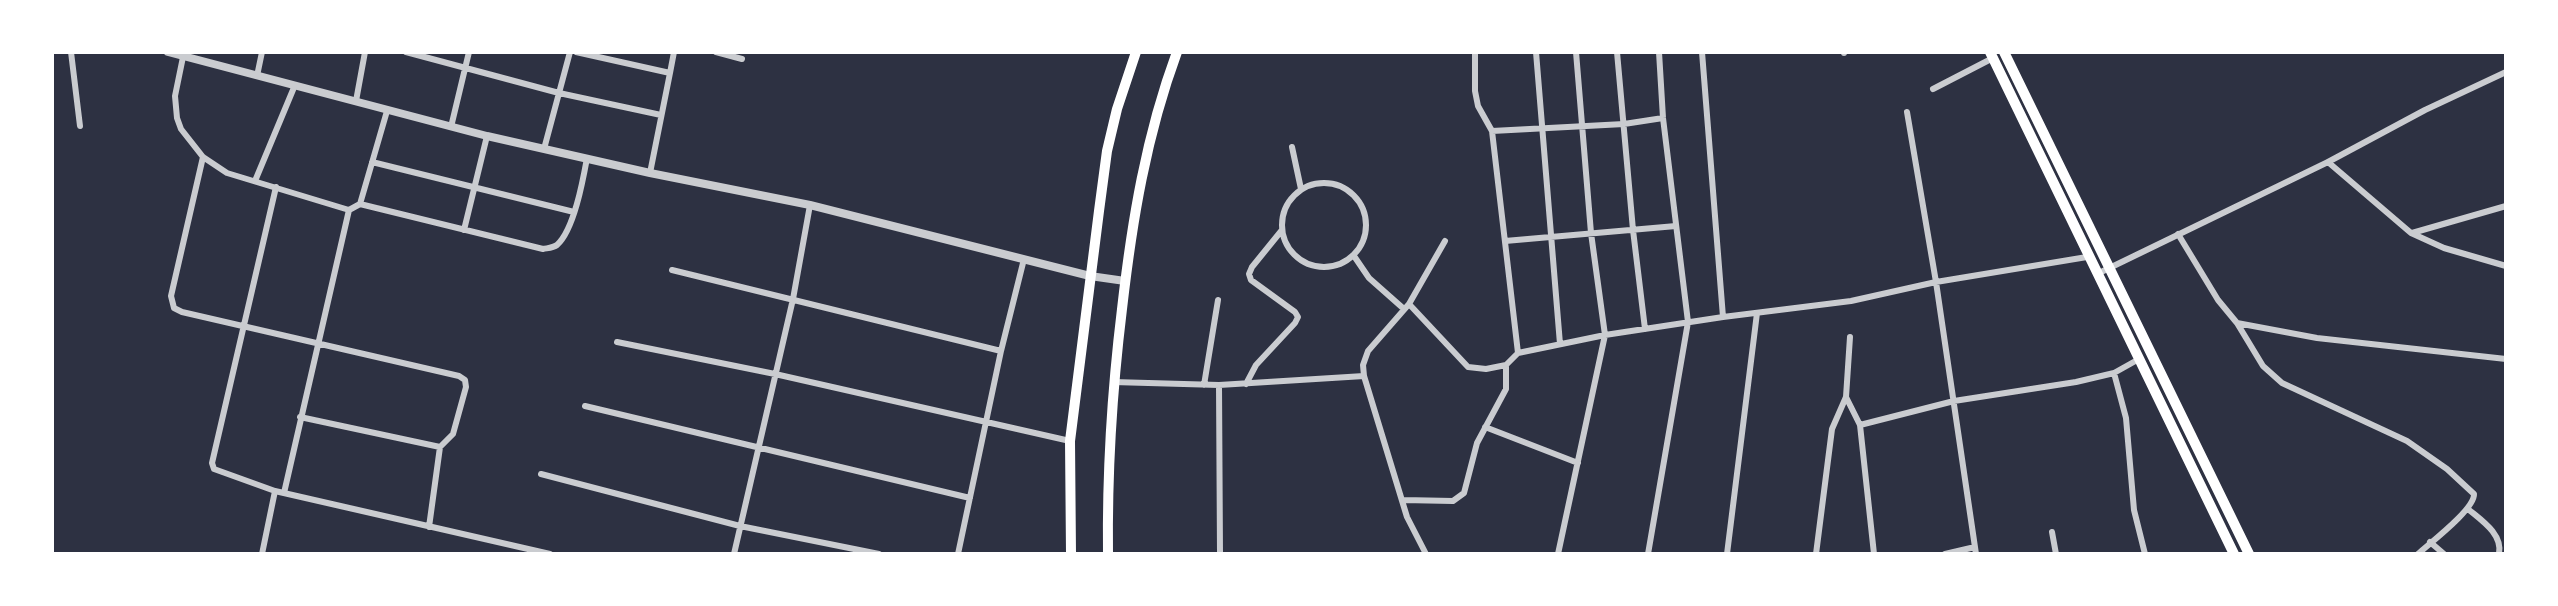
<!DOCTYPE html>
<html>
<head>
<meta charset="utf-8">
<style>
	body { margin:0 }
	#map { position:relative; width:2558px; height:606px; overflow:hidden; background:#2d3142; font-family:Mulish,sans-serif }
	canvas { display:block }
	.frame { position:absolute; inset:0; border:54px solid #fff; pointer-events:none }
</style>
</head>
<body>
<div id="map">
<canvas width="2558" height="606"></canvas>
<div class="frame"></div>
</div>
<script>
const g = document.querySelector('canvas').getContext('2d');
g.lineJoin = 'round';
function strokePath(path, color, width, dash) { g.strokeStyle = color; g.lineWidth = width; g.lineCap = dash ? 'butt' : 'round'; g.setLineDash(dash || []); g.stroke(path); }
strokePath(new Path2D(`
	M71 52 80 126
	M406 52 559 93 661 115
	M576 52 670 73 650 173
	M716 52 742 59
	M1475 52V91L1478 106 1492 131 1518 353
	M1536 52 1560 344
	M1617 52 1633 230 1645 329
	M1702 52 1723 317
	M1844 52V53
	M183 57 175 96 177 118 181 129 203 157 227 173 349 210 284 493
	M670 73 674 52
	M257 76 262 52
	M1933 89 1993 58
	M356 101 365 52
	M1907 112 1936 282 1976 554
	M451 127 469 52
	M1492 131 1624 124 1663 118
	M1292 147 1301 189
	M544 149 570 52
	M203 157 171 296 174 308 182 312 459 376 465 380 466 387 453 434 440 447 300 417
	M372 162 574 212
	M2328 162 2411 233 2444 248 2506 266
	M255 181 295 85
	M1282 225a42 42 0 1 1 84 0a42 42 0 1 1-84 0Z
	M276 187 212 463 214 469 275 491 550 554
	M360 204 543 249C548 248 553 248 557 245 574 230 583 180 587 158
	M349 210 360 204 387 111
	M464 230 487 136
	M2412 233 2506 206
	M2178 234 2218 300 2237 323 2317 338 2506 359
	M1505 241 1676 226
	M1354 256 1369 278 1404 309
	M672 270 1001 351
	M2097 274 2328 162 2425 110 2506 72
	M1409 304 1468 367 1486 369 1506 365 1518 353 1605 335 1723 317 1851 301 1936 282 2087 257
	M2237 323 2263 366 2282 383 2407 441 2447 469 2474 494C2475 509 2430 543 2418 554
	M617 342 775 374 1070 441
	M2114 373 2126 418 2134 510 2145 554
	M1364 376 1363 365 1368 351 1409 304 1445 241
	M1113 382 1219 385 1364 376 1407 517 1426 554
	M1246 384 1256 365 1295 323 1298 317 1295 312 1251 280 1249 274 1252 267 1282 230
	M1204 385 1218 300
	M1219 385 1220 554
	M1846 397 1860 425 1954 401 2076 382 2114 373 2139 359
	M585 406 970 498
	M1860 425 1874 554
	M1485 427 1578 463
	M541 474 740 526 879 554
	M1403 500 1453 501 1464 493 1477 443 1506 389V365
	M2468 509C2481 520 2503 534 2499 554
	M429 527 440 447
	M2052 532 2056 554
	M2430 542 2444 554
	M262 554 275 491
	M734 554 793 299 810 205
	M958 554 1001 351 1024 259
	M1558 554 1605 335 1591 233 1576 52
	M1648 554 1688 322 1663 118 1659 52
	M1727 554 1757 313
	M1816 554 1832 429 1846 397 1850 337
	M1945 554 1975 547`), '#caccd0', 6);
strokePath(new Path2D(`
	M168 52 487 136 650 173 810 205 1090 276 1125 281`), '#caccd0', 8);
strokePath(new Path2D(`
	M1990 52 2234 554
	M2004 52 2249 554
	M1071 554 1070 441 1099 211 1107 151 1117 109 1136 52
	M1108 554C1107 471 1112 391 1122 309 1132 221 1146 136 1177 52`), '#fff', 10);
</script>
</body>
</html>
